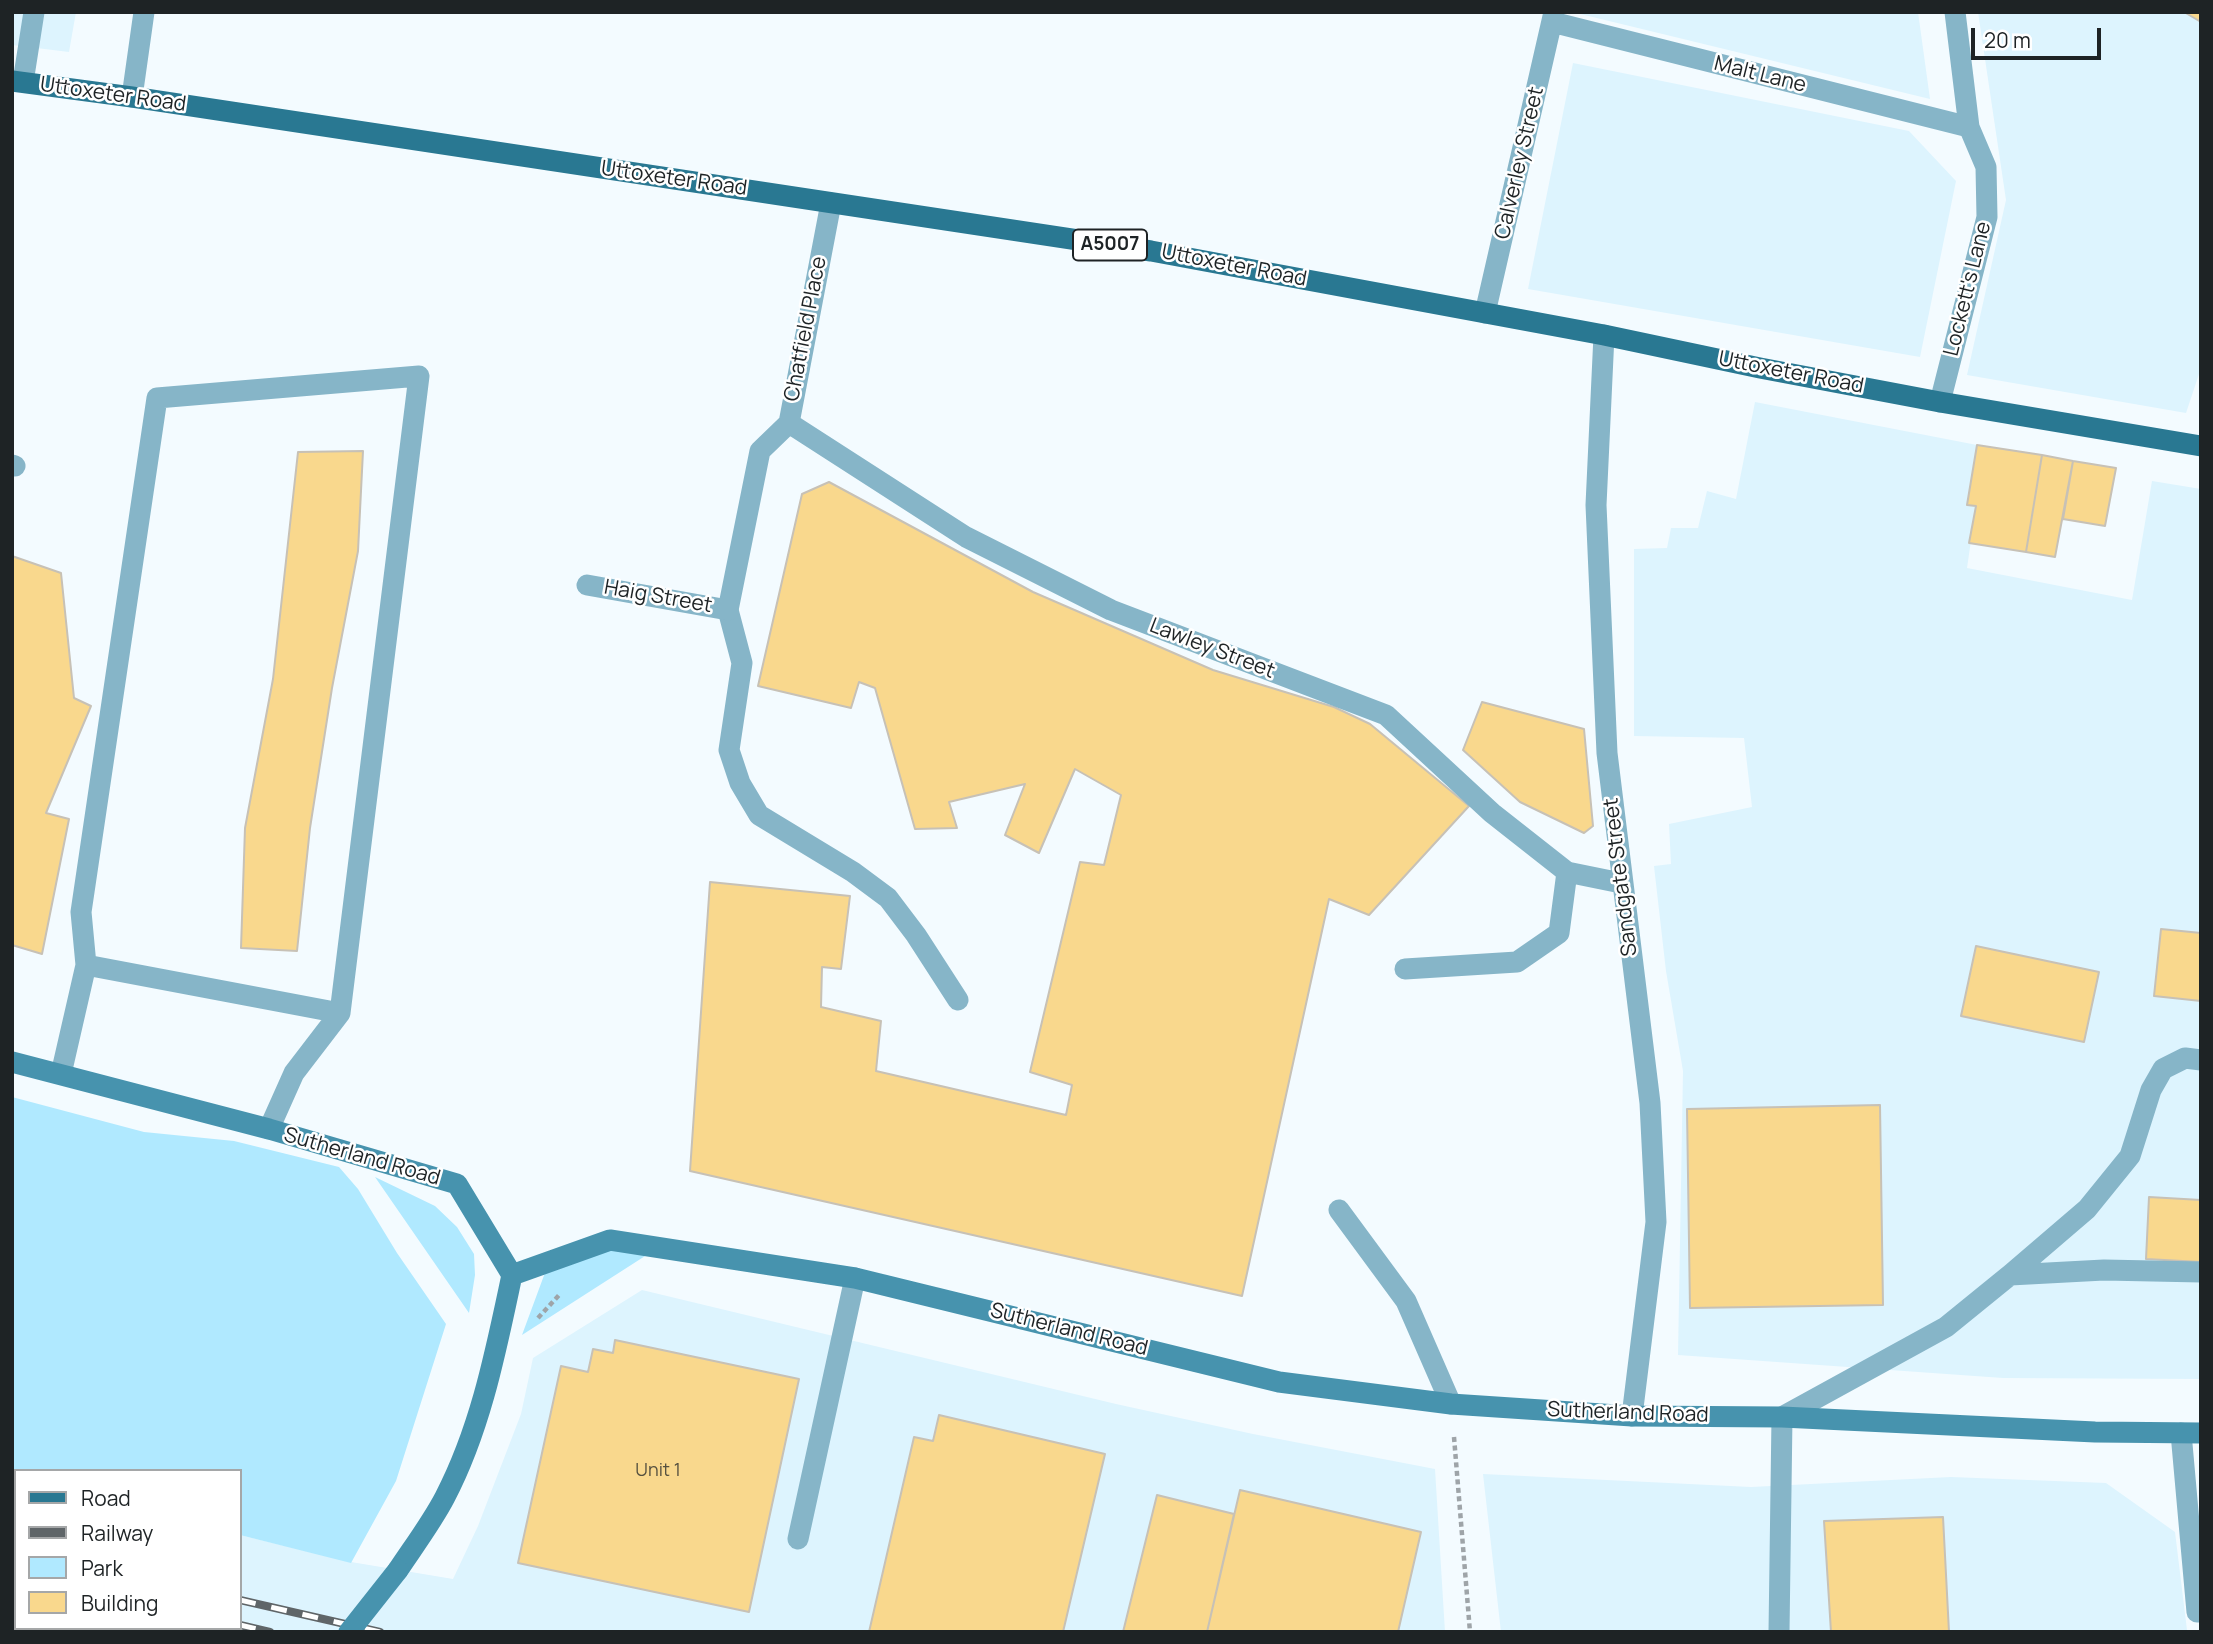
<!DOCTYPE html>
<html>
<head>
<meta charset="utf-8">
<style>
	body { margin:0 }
	#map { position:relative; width:2213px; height:1644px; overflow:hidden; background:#f3fbff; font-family:Manrope,sans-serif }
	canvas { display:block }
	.frame { position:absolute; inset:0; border:14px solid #1e2325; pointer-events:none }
	.legend { position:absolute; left:14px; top:1469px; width:228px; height:161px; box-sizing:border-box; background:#fff; border:2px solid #a5a7a8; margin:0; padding:9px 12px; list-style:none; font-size:21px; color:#1e2325 }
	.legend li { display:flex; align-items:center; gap:14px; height:35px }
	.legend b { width:35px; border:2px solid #a5a7a8 }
	.scale { position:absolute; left:1971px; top:28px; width:130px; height:32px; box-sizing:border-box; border:4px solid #1e2325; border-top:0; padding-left:9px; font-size:21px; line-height:24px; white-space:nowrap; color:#1e2325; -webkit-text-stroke:5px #fff; paint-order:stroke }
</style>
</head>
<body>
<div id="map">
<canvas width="2213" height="1644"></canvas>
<div class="frame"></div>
<ul class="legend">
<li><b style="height:9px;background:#297892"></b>Road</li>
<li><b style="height:9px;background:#5f6568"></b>Railway</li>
<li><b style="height:19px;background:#b0e9ff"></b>Park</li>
<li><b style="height:19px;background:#f9d88d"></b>Building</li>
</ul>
<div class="scale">20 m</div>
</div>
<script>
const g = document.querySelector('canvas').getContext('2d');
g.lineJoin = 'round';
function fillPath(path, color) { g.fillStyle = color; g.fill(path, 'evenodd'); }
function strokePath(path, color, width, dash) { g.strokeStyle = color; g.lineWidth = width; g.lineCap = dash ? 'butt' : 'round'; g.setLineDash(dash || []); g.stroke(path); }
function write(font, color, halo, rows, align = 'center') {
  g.font = font + ' Manrope,sans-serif'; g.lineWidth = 5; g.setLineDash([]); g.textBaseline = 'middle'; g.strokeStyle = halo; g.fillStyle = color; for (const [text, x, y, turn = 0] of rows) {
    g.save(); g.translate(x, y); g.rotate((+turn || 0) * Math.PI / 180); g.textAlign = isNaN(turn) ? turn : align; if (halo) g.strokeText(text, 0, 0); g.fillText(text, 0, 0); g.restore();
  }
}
fillPath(new Path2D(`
	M12 12H76L69 52 12 45Z
	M1572 12H1918L1930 99Z
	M1978 12H2201V368L2186 413 1967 375 2006 200Z
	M1573 63 1909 131 1956 181 1920 357 1528 289Z
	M1755 402 1977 445 1967 505 1976 506 1967 568 2132 600 2152 481 2201 489V1379L2003 1378 1678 1355 1683 1071 1666 971 1654 866 1671 864 1669 824 1752 807 1744 738 1634 736V549L1667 548 1671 528H1698L1707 491 1736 499Z
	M642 1290 1116 1404 1253 1434 1435 1469 1445 1632H12V1480L16 1481V1628H240V1535L351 1562 453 1579 478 1526 521 1414 533 1358Z
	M1483 1474 1751 1487 1951 1477 2106 1483 2175 1532 2187 1630 2201 1632H1501Z`), '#ddf4fe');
fillPath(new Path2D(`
	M12 1097 144 1132 234 1141 339 1167 358 1189 397 1253 446 1324 396 1481 351 1563 240 1535V1471H16V1481L12 1480Z
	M375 1177 435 1206 457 1227 474 1254 475 1275 469 1313Z
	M589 1240 656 1249 522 1335 546 1270Z`), '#b0e9ff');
const building = new Path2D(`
	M2184 12H2201V22Z
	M1977 445 2042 455 2026 552 1969 543 1976 506 1967 505Z
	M363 451 358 551 332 688 310 828 297 951 241 948 245 828 273 679 298 452Z
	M2042 455 2073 461 2055 557 2026 552Z
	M2073 461 2116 468 2105 526 2063 519Z
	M829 482 1033 592 1213 670 1334 707 1370 724 1469 806 1369 915 1329 899 1242 1296 690 1171 710 882 850 896 841 969 822 967 821 1007 881 1021 876 1071 1066 1115 1072 1085 1030 1072 1080 862 1104 865 1121 795 1075 769 1039 853 1005 835 1025 784 949 802 957 828 915 829 875 688 859 682 851 708 758 686 802 494Z
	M12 556 61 573 74 698 91 706 46 813 69 819 42 954 12 945Z
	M1482 702 1584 729 1593 826 1584 833 1520 802 1463 750Z
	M2161 929 2201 933V1001L2154 996Z
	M1976 946 2099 972 2084 1042 1961 1016Z
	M1880 1105 1883 1305 1690 1308 1687 1109Z
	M2149 1197 2201 1200V1262L2146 1259Z
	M615 1340 799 1379 749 1612 518 1563 561 1366 588 1372 593 1349 613 1353Z
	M939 1415 1105 1454 1063 1632H869L914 1437 933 1441Z
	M1240 1490 1421 1532 1398 1632H1207Z
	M1157 1495 1234 1514 1207 1632H1123Z
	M1943 1517 1949 1632H1831L1824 1521Z`);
fillPath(building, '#f9d88d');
strokePath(building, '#c7c1b6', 2);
strokePath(new Path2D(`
	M538 1318 561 1293
	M1454 1437 1470 1632`), '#9ea4a8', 4.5, [5, 3.5]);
strokePath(new Path2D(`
	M23 82 34 12
	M132 97 144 12
	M12 465 15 466
	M728 610 742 663 729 750 740 783 759 815 853 872 888 898 916 935 958 1000
	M86 965 340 1013
	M1405 969 1517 962 1559 933 1567 872
	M61 1074 86 965 81 912 157 398 419 376 340 1013 294 1073 269 1129
	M1339 1210 1406 1301 1451 1404
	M2010 1275 2087 1209 2130 1156 2151 1090 2163 1069 2185 1058 2201 1060
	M2181 1433 2197 1612H2201
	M798 1539 855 1278
	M1779 1632 1782 1417 1946 1327 2010 1275 2104 1270 2201 1272`), '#86b5c8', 21);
strokePath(new Path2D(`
	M1552 22 1969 127
	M1485 313 1554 12
	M1604 335 1596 505 1607 753 1650 1103 1656 1222 1632 1416
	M1940 402 1987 217 1986 167 1969 127 1955 12
	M789 423 966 537 1111 610 1386 715 1492 813 1567 872 1621 883
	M587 585 728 610 760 451 789 423 831 203`), '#86b5c8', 21);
strokePath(new Path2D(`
	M12 1062 269 1129 457 1184 512 1275
	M512 1275 610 1240 855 1278 1279 1382 1451 1404 1632 1416 1782 1417 2095 1432 2201 1433
	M398 1570C414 1546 432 1522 445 1497 481 1428 496 1350 512 1275`), '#4793ae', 21);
strokePath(new Path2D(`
	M12 81 132 97 1151 251 1604 335 1760 368 1940 402 2201 446`), '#297892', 21);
const rail = new Path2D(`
	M12 1550 16 1551
	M12 1575 16 1576
	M240 1600 380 1632
	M240 1625 270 1632`);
strokePath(rail, '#5f6568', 8);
strokePath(rail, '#fff', 5, [16]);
strokePath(new Path2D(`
	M349 1632 398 1570`), '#4793ae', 21);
write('18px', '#55503f', null, [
	["Unit 1",658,1471]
]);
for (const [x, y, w] of [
	[1110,245,74]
]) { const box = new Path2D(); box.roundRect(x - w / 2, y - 15.5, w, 31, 5); g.fillStyle = '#fff'; g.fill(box); strokePath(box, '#1e2325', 2); }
write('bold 19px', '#1e2325', null, [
	["A5007",1110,245]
]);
write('21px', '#1e2325', '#fff', [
	["Malt Lane",1760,75,14],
	["Uttoxeter Road",113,95,8],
	["Calverley Street",1520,163,-77],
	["Uttoxeter Road",674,179,8],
	["Uttoxeter Road",1234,266,11],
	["Lockett's Lane",1968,289,-76],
	["Chatfield Place",806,329,-79],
	["Uttoxeter Road",1791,373,11],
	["Haig Street",658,597,10],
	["Lawley Street",1212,649,21],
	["Sandgate Street",1621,877,-97],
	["Sutherland Road",362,1157,16],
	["Sutherland Road",1069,1330,14],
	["Sutherland Road",1628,1413,2]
]);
</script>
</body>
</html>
